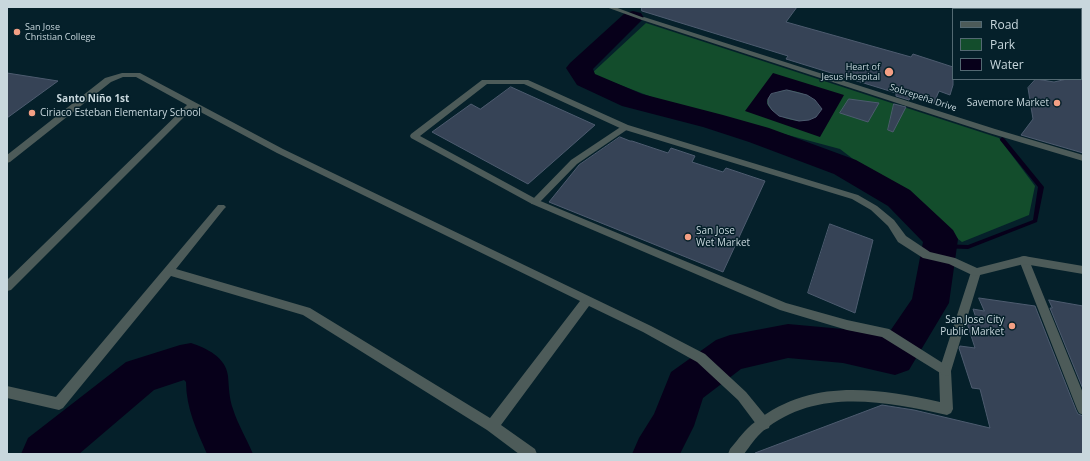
<!DOCTYPE html>
<html>
<head>
<meta charset="utf-8">
<style>
	body { margin:0 }
	#map { position:relative; width:1090px; height:461px; overflow:hidden; background:#05202a; font-family:"Open Sans",sans-serif }
	canvas { display:block }
	.frame { position:absolute; inset:0; border:8px solid #c8d7dd; pointer-events:none }
	.legend { position:absolute; left:952px; top:8px; width:130px; height:72px; box-sizing:border-box; background:#05202a; border:1px solid #536972; margin:0; padding:5px 7px; list-style:none; font-size:12px; color:#c8d7dd }
	.legend li { display:flex; align-items:center; gap:8px; height:20px }
	.legend b { width:20px; border:1px solid #536972 }
</style>
</head>
<body>
<div id="map">
<canvas width="1090" height="461"></canvas>
<div class="frame"></div>
<ul class="legend">
<li><b style="height:5px;background:#4d5b59"></b>Road</li>
<li><b style="height:11px;background:#134d2c"></b>Park</li>
<li><b style="height:11px;background:#07001a"></b>Water</li>
</ul>
</div>
<script>
const g = document.querySelector('canvas').getContext('2d');
g.lineJoin = 'round';
function fillPath(path, color) { g.fillStyle = color; g.fill(path, 'evenodd'); }
function strokePath(path, color, width, dash) { g.strokeStyle = color; g.lineWidth = width; g.lineCap = dash ? 'butt' : 'round'; g.setLineDash(dash || []); g.stroke(path); }
function write(font, color, halo, rows, align = 'center') {
  g.font = font + ' "Open Sans",sans-serif'; g.lineWidth = 3; g.setLineDash([]); g.textBaseline = 'middle'; g.strokeStyle = halo; g.fillStyle = color; for (const [text, x, y, turn = 0] of rows) {
    g.save(); g.translate(x, y); g.rotate((+turn || 0) * Math.PI / 180); g.textAlign = isNaN(turn) ? turn : align; if (halo) g.strokeText(text, 0, 0); g.fillText(text, 0, 0); g.restore();
  }
}
fillPath(new Path2D(`
	M646 23 999 138 1035 186 1029 215 962 242 840 149 665 102 591 74Z`), '#134d2c');
fillPath(new Path2D(`
	M773 73 844 95 820 137 745 111ZM787 90C801 92 811 95 819 106L799 121C792 120 784 119 778 114 757 102 770 92 787 90Z`), '#07001a');
fillPath(new Path2D(`
	M1002 137 1004 138 1044 187 1037 222 968 249 938 248 937 246 938 244H940L968 245 1033 220 1038 187 1000 140V139Z`), '#07001a');
fillPath(new Path2D(`
	M633 11 641 13 644 18 593 69 595 74 642 94 723 115 769 128 856 160 910 190 953 230 958 239 949 303 909 370 895 375 843 363 788 358 741 369 703 398 694 426 680 454H632L639 438 654 414 671 372 716 340 730 335 788 324 843 329 886 337 912 299 923 242 888 206 834 174 749 142 703 127 622 106 577 85 566 68 570 63 625 13Z
	M191 343C206 348 226 357 228 376 229 387 229 398 233 409 238 425 247 439 253 454H207C197 431 186 408 186 382L184 380 154 390 79 454H21L28 438 126 362 180 345Z`), '#07001a');
const building = new Path2D(`
	M642 7H797L786 22 911 57 913 54 953 67V85L950 95 939 91 934 103 911 96 909 100 896 96V93L786 59 788 56 642 11Z
	M7 73 58 81 7 118Z
	M1036 79 1054 82 1067 79H1083V153L1021 135 1033 119 1028 88Z
	M511 87 595 125 528 184 432 132 471 104 480 109Z
	M787 90 807 95 815 100 822 109 816 117 809 120 799 121 779 116 772 110 768 104V99L771 94Z
	M849 99 879 103 868 122 840 113Z
	M894 104 906 107 893 132 888 130Z
	M620 137 630 141H632L668 153 671 148 695 156 692 162 723 172 726 168 765 181 723 272 549 202 579 165Z
	M830 224 873 240 855 313 808 293Z
	M979 298 1035 306 1076 410 1078 414 1083 416V454H756L755 453 882 405 914 410 990 428 980 389 972 388 959 348 960 346 975 348 967 323V322L978 324 973 309 984 311Z
	M1049 300 1083 306V389L1050 308H1052Z`);
fillPath(building, '#364356');
strokePath(building, '#4d5b6f', 1);
fillPath(new Path2D(`
	M606 7H615L647 19 642 20Z
	M625 124 629 127 628 129 577 164 538 204H532L530 202 532 200 571 160Z
	M1024 256 1028 257 1029 260 1083 393V415L1079 413 1077 409 1019 260 1020 257Z
	M976 268 980 269 981 272 951 371 953 409 951 413 947 415C886 402 817 387 763 431 756 437 750 446 744 454H728L730 449C738 440 745 429 755 422 811 378 875 388 940 402L939 371 971 272 972 269Z`), '#4d5b59');
fillPath(new Path2D(`
	M644 17 995 129 1083 155V161L989 133 642 20 641 19Z
	M122 73H140L283 149 651 326 705 354 746 392 769 420 770 424 769 428 764 430 759 428 738 400 697 362 643 332 589 306 501 425 535 449 537 454H519L487 430 303 315 171 276 63 408 59 410 7 398V386L56 397 218 205H224L226 207 224 209 176 269 310 308 490 418 580 301 277 153 193 108 11 290 7 291V280L187 105 136 77H123L111 82 10 162 7 163V155L105 78Z
	M482 80H528L628 125 858 195 877 206 894 220 906 236 930 252 955 258 977 268 1024 256 1083 266V274L1024 264 976 276 972 275 949 264 923 258 898 242 888 226 871 210 852 199 622 129 524 84H487L420 136 538 200 786 303 847 320 889 329 949 367 951 371 949 375 945 376 882 337 847 330 780 310 532 204 411 138 410 136 411 134Z`), '#4d5b59');
for (const [x, y, r, color] of [
	[17,32,4,"#f39f84"],
	[889,72,5,"#f39f84"],
	[1057,103,4,"#f39f84"],
	[32,113,4,"#f39f84"],
	[688,237,4,"#f39f84"],
	[1012,326,4,"#f39f84"]
]) { const dot = new Path2D(); dot.arc(x, y, r, 0, 2 * Math.PI); g.fillStyle = color; g.fill(dot); strokePath(dot, '#05202a', 1.5); }
write('9px', '#c8d7dd', '#05202a', [
	["San Jose",25,27],
	["Christian College",25,37],
	["Heart of",880,67,"right"],
	["Jesus Hospital",880,77,"right"]
], 'left');
write('9px', '#c8d7dd', '#05202a', [
	["Sobrepeña Drive",923,98,18]
]);
write('bold 10px', '#c8d7dd', '#05202a', [
	["Santo Niño 1st",93,99]
]);
write('10px', '#c8d7dd', '#05202a', [
	["Savemore Market",1049,103],
	["Ciriaco Esteban Elementary School",40,113,"left"],
	["San Jose",696,231,"left"],
	["Wet Market",696,243,"left"],
	["San Jose City",1004,320],
	["Public Market",1004,332]
], 'right');
</script>
</body>
</html>
